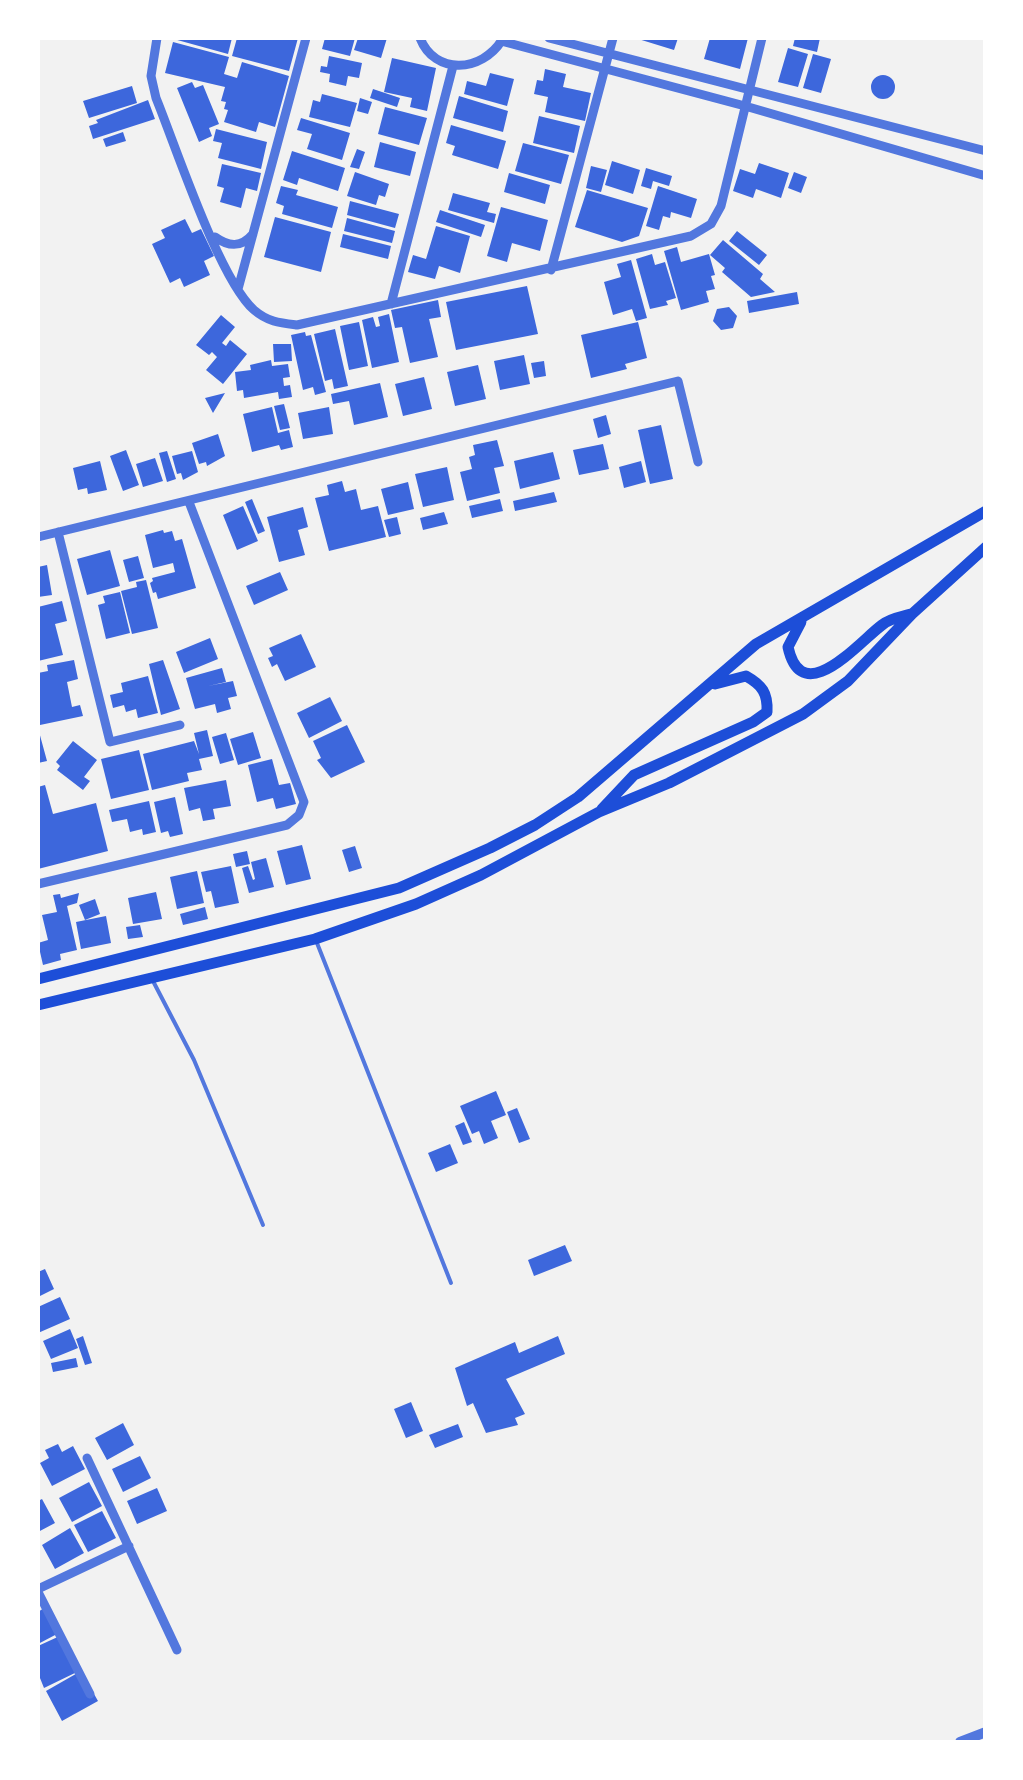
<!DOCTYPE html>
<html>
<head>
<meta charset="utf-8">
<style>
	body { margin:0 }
	#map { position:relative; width:1023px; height:1780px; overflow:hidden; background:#f2f2f2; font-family:"PT Sans Narrow",sans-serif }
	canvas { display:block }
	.frame { position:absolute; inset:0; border:40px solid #fff; pointer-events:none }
</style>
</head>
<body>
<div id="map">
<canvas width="1023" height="1780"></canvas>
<div class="frame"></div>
</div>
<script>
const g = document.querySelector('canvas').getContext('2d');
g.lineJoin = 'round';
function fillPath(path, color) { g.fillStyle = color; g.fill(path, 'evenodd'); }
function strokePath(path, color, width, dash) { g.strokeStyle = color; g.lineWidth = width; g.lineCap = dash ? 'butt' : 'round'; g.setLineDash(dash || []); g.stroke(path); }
fillPath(new Path2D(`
	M170 38H232L228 54Z
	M237 38H298L289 71 232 56Z
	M325 38H355L350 56 322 49Z
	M358 38H387L381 58 354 50Z
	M635 38H678L674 50Z
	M710 38H748L740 69 704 59Z
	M795 38H820L817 52 793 46Z
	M173 42 229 57 224 74 237 78 242 62 289 76 275 127 259 122 256 132 224 122 228 110 224 109 226 102 221 101 225 87 165 73Z
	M788 48 808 54 798 87 778 82Z
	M813 54 831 59 821 93 803 88Z
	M329 56 362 63 359 78 348 76 346 86 329 82 330 74 320 72 321 66 327 67Z
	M392 58 436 68 427 111 410 107 412 98 384 92Z
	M545 69 566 74 563 87 591 93 585 121 545 112 548 97 534 94 537 80 543 81Z
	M490 73 514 79 507 106 464 94 467 81 486 86Z
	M871 87a12 12 0 1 1 24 0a12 12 0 1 1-24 0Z
	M192 82 195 88 203 85 219 124 209 128 212 136 199 142 177 88Z
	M132 86 137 103 89 118 83 101Z
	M373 89 400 98 397 107 370 98Z
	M322 94 357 103 350 127 309 117 313 100 320 102Z
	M459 96 508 111 503 132 453 118Z
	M360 98 372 102 368 114 357 111Z
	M148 100 155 119 93 139 89 126 98 123 96 120Z
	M385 107 427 118 419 145 378 134Z
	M539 116 580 126 574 153 533 143Z
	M301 118 350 133 342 160 307 149 312 134 297 130Z
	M451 125 506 141 498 169 452 155 455 146 446 143Z
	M216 129 267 142 261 169 218 158 222 143 213 141Z
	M123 132 126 141 106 147 103 139Z
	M380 142 416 152 410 176 374 167Z
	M523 143 569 155 561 184 515 171Z
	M357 149 365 152 359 169 350 167Z
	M292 151 345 168 338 191 299 178 297 185 283 180Z
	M612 161 640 170 633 194 605 185Z
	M759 163 789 173 781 198 756 189 753 198 733 191 740 169 755 174Z
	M222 164 261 173 257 191 246 188 241 208 220 202 224 188 217 186Z
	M591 166 607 170 601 192 586 188Z
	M646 168 672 176 669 186 653 181 651 189 641 186Z
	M355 172 389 184 385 197 379 195 376 205 347 196Z
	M794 172 807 177 801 193 788 188Z
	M509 173 550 185 545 204 504 192Z
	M281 186 298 190 296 195 338 207 332 228 282 214 284 206 276 203Z
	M658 186 697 199 691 218 671 212 670 218 663 216 659 230 646 226Z
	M587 190 648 208 639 236 622 242 575 227Z
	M453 193 490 203 487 212 496 214 494 223 448 210Z
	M350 201 399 214 395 228 347 215Z
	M501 207 548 220 540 251 512 243 507 262 487 256Z
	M440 210 485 225 481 237 436 222Z
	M275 217 331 232 321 272 264 257Z
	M347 218 395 231 392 243 344 231Z
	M185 219 192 233 201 229 214 256 204 261 210 275 184 287 180 278 170 283 152 244 165 238 161 230Z
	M436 226 470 236 460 273 439 266 435 279 408 272 413 255 426 259Z
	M737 231 767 255 759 265 729 241Z
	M343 234 391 246 388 259 340 247Z
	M723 240 763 274 760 279 775 292 751 297 722 272 725 268 710 255Z
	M677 247 681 262 709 254 715 275 711 276 715 289 706 291 709 302 681 310 664 251Z
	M652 254 655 265 665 262 676 298 666 301 668 305 650 309 636 259Z
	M631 260 647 318 636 321 632 309 613 315 604 282 621 277 617 264Z
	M527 286 538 334 456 350 446 302Z
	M797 292 799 304 749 313 747 301Z
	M438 300 441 317 429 319 438 357 410 363 402 327 395 328 391 310Z
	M729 307 737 316 733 328 721 330 713 321 717 309Z
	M389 314 399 362 372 368 362 320 373 317 376 327 380 326 378 317Z
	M221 315 235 327 222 343 226 346 230 340 247 354 223 384 206 370 217 357 212 352 209 355 196 345Z
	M359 322 368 366 349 370 340 326Z
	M638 322 647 358 625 364 627 369 591 378 581 335Z
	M335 329 348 386 334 389 332 379 325 381 314 334Z
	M305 332 306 336 311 335 326 392 315 395 313 387 303 390 291 335Z
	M273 344H291L292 361 274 362Z
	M524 355 530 384 500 390 494 361Z
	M271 360 272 366 288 364 290 377 283 378 284 386 290 385 292 397 279 399 278 392 244 398 243 390 237 391 235 372 251 370 250 365Z
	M544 361 546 376 534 378 531 363Z
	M478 365 486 399 455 406 447 372Z
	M424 377 432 409 403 416 395 384Z
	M380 383 388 417 354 425 349 401 333 404 331 394Z
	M225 393 213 413 205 398Z
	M284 404 290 428 280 430 274 406Z
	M272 407 278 433 289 430 293 447 281 450 279 445 252 452 243 414Z
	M329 407 333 434 303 439 298 413Z
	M606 415 611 434 598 438 593 419Z
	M661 425 673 479 650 484 638 430Z
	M218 434 225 456 207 466 206 462 199 464 192 443Z
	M497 440 504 466 494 468 500 493 467 501 460 472 472 469 469 457 475 455 473 445Z
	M603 444 609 469 579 475 573 450Z
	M126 450 139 485 123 491 110 456Z
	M167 451 176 479 167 482 159 453Z
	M192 451 198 472 183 480 181 473 177 474 172 456Z
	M553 452 560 479 520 489 514 461Z
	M155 458 163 481 143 487 136 464Z
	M100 461 107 490 88 494 87 488 78 490 73 468Z
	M641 461 646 482 624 488 619 467Z
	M447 467 454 500 423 507 415 474Z
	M342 481 345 492 356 489 361 510 378 506 386 537 329 551 315 498 329 495 327 485Z
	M408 482 414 509 388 515 381 489Z
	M554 492 557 502 515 511 513 501Z
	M252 499 265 531 258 534 245 502Z
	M500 499 503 511 472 518 469 506Z
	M243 506 258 541 237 550 223 515Z
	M303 507 308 527 298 530 305 555 279 562 267 517Z
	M444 512 448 524 423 530 420 518Z
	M397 517 401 534 389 537 384 520Z
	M163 530 164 533 172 531 175 541 182 539 196 588 158 599 156 592 153 593 150 583 153 581 152 578 175 572 173 563 153 568 145 535Z
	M110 550 120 586 87 595 77 559Z
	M138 556 144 578 129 582 123 560Z
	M47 565 52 595 38 597V567Z
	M280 572 288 590 254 605 246 586Z
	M146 580 158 628 132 634 121 591 137 587 136 582Z
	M120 592 130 633 106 639 98 605 105 603 103 596Z
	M62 601 67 621 55 624 63 655 38 661V607Z
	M301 634 316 667 285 681 277 664 272 667 268 658 273 656 269 648Z
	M210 638 218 659 184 673 176 652Z
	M74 660 78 679 67 682 72 707 80 705 83 716 40 725 38 673 48 671 47 665Z
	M163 660 180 709 161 715 149 664Z
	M222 668 226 682 208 686 233 681 237 696 228 698 231 709 217 713 215 704 195 709 186 678Z
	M148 676 158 713 138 718 136 709 126 712 124 705 113 708 110 695 123 692 121 683Z
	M330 697 342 721 309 738 297 713Z
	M347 725 365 762 331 778 317 760 321 758 313 741Z
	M38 728 47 761 38 763Z
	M207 730 213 756 199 759 202 770 187 773 189 781 152 790 143 754 194 741 199 754 194 733Z
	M253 732 261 758 238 765 230 739Z
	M226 733 234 760 220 764 212 737Z
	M73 741 97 760 84 777 90 781 83 790 57 770 60 766 56 762Z
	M139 750 149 790 111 799 101 759Z
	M272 759 279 785 290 783 296 804 276 809 273 798 257 802 248 765Z
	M226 780 231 806 213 809 215 819 203 821 200 808 189 811 184 788Z
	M45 785 53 814 96 803 108 851 38 869V787Z
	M175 797 183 834 170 837 168 831 161 833 154 802Z
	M149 801 156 832 143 835 142 829 130 832 127 819 112 822 109 810Z
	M302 845 311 879 286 885 277 851Z
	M355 846 362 868 349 872 342 850Z
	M247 851 250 864 236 867 233 854Z
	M266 858 274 887 249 893 242 868 248 866 253 880 255 879 251 862Z
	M231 866 239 903 215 908 211 891 206 892 201 872Z
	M197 871 204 903 177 909 170 877Z
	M156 892 162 919 133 924 128 898Z
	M79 893 77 903 67 906 77 950 60 954 61 960 43 965 38 943 48 940 42 915 57 912 53 895 60 894 61 898Z
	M95 899 100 914 85 920 79 905Z
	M205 907 208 919 183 925 180 914Z
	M106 916 111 943 81 949 76 922Z
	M140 925 143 937 128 939 126 927Z
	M496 1091 506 1115 491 1121 498 1138 484 1144 479 1131 472 1134 460 1106Z
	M517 1108 530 1139 519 1143 507 1112Z
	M464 1122 472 1142 463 1145 455 1126Z
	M450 1144 458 1163 436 1172 428 1153Z
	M565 1245 572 1261 534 1276 528 1260Z
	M45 1269 54 1289 38 1297V1272Z
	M60 1297 70 1319 38 1333V1307Z
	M70 1329 78 1348 51 1359 43 1341Z
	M83 1336 92 1363 85 1365 76 1339Z
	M558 1336 565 1354 506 1379 525 1414 515 1418 518 1425 486 1433 473 1403 467 1406 455 1368 515 1342 519 1353Z
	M76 1358 78 1367 53 1372 51 1363Z
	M411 1402 423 1431 406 1438 394 1409Z
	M123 1423 134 1445 107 1460 95 1438Z
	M458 1424 463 1437 435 1448 429 1435Z
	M58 1444 62 1452 73 1446 85 1469 52 1486 40 1463 49 1458 45 1450Z
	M140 1456 151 1478 123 1492 112 1469Z
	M89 1482 102 1506 72 1522 59 1498Z
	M157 1488 167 1511 137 1524 127 1501Z
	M42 1499 55 1523 38 1532V1501Z
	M102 1511 116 1538 88 1552 74 1525Z
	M70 1528 84 1553 55 1569 42 1545Z
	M44 1608 57 1634 38 1644V1612Z
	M62 1635 79 1671 44 1688 38 1673V1646Z
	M81 1671 98 1701 62 1721 46 1691Z`), '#3d67dc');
strokePath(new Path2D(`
	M317 943 451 1283
	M153 981 194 1060 263 1225`), '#5277de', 4);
strokePath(new Path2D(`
	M157 38 151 76 156 98C176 147 219 279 254 310 268 322 280 323 297 325L691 236 711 224 721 206 762 38
	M420 38C435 76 482 72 502 40
	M549 38 986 151
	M501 41 745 106 986 176
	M215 237C229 247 241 248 253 234
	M551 270 613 38
	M238 289 306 38
	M391 304 453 66
	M58 532 110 742 180 725
	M38 537 678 381 698 462
	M38 884 287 825 299 815 304 802 189 502
	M87 1458 177 1650
	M38 1589 129 1546
	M38 1592 90 1694`), '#5277de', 9);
strokePath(new Path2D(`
	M960 1742 986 1732`), '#5277de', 10);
strokePath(new Path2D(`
	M801 622 788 647C802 711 859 642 882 625 890 618 901 617 911 614
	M602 809 634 775 753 722 767 712C768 693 762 685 746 676L715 684
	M38 979 399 888 490 848 535 825 578 797 756 644 986 511
	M38 1005 315 939 416 904 481 875 599 812 669 783 803 714 848 681 912 614 986 547`), '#1d4ed8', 11);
</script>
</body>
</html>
